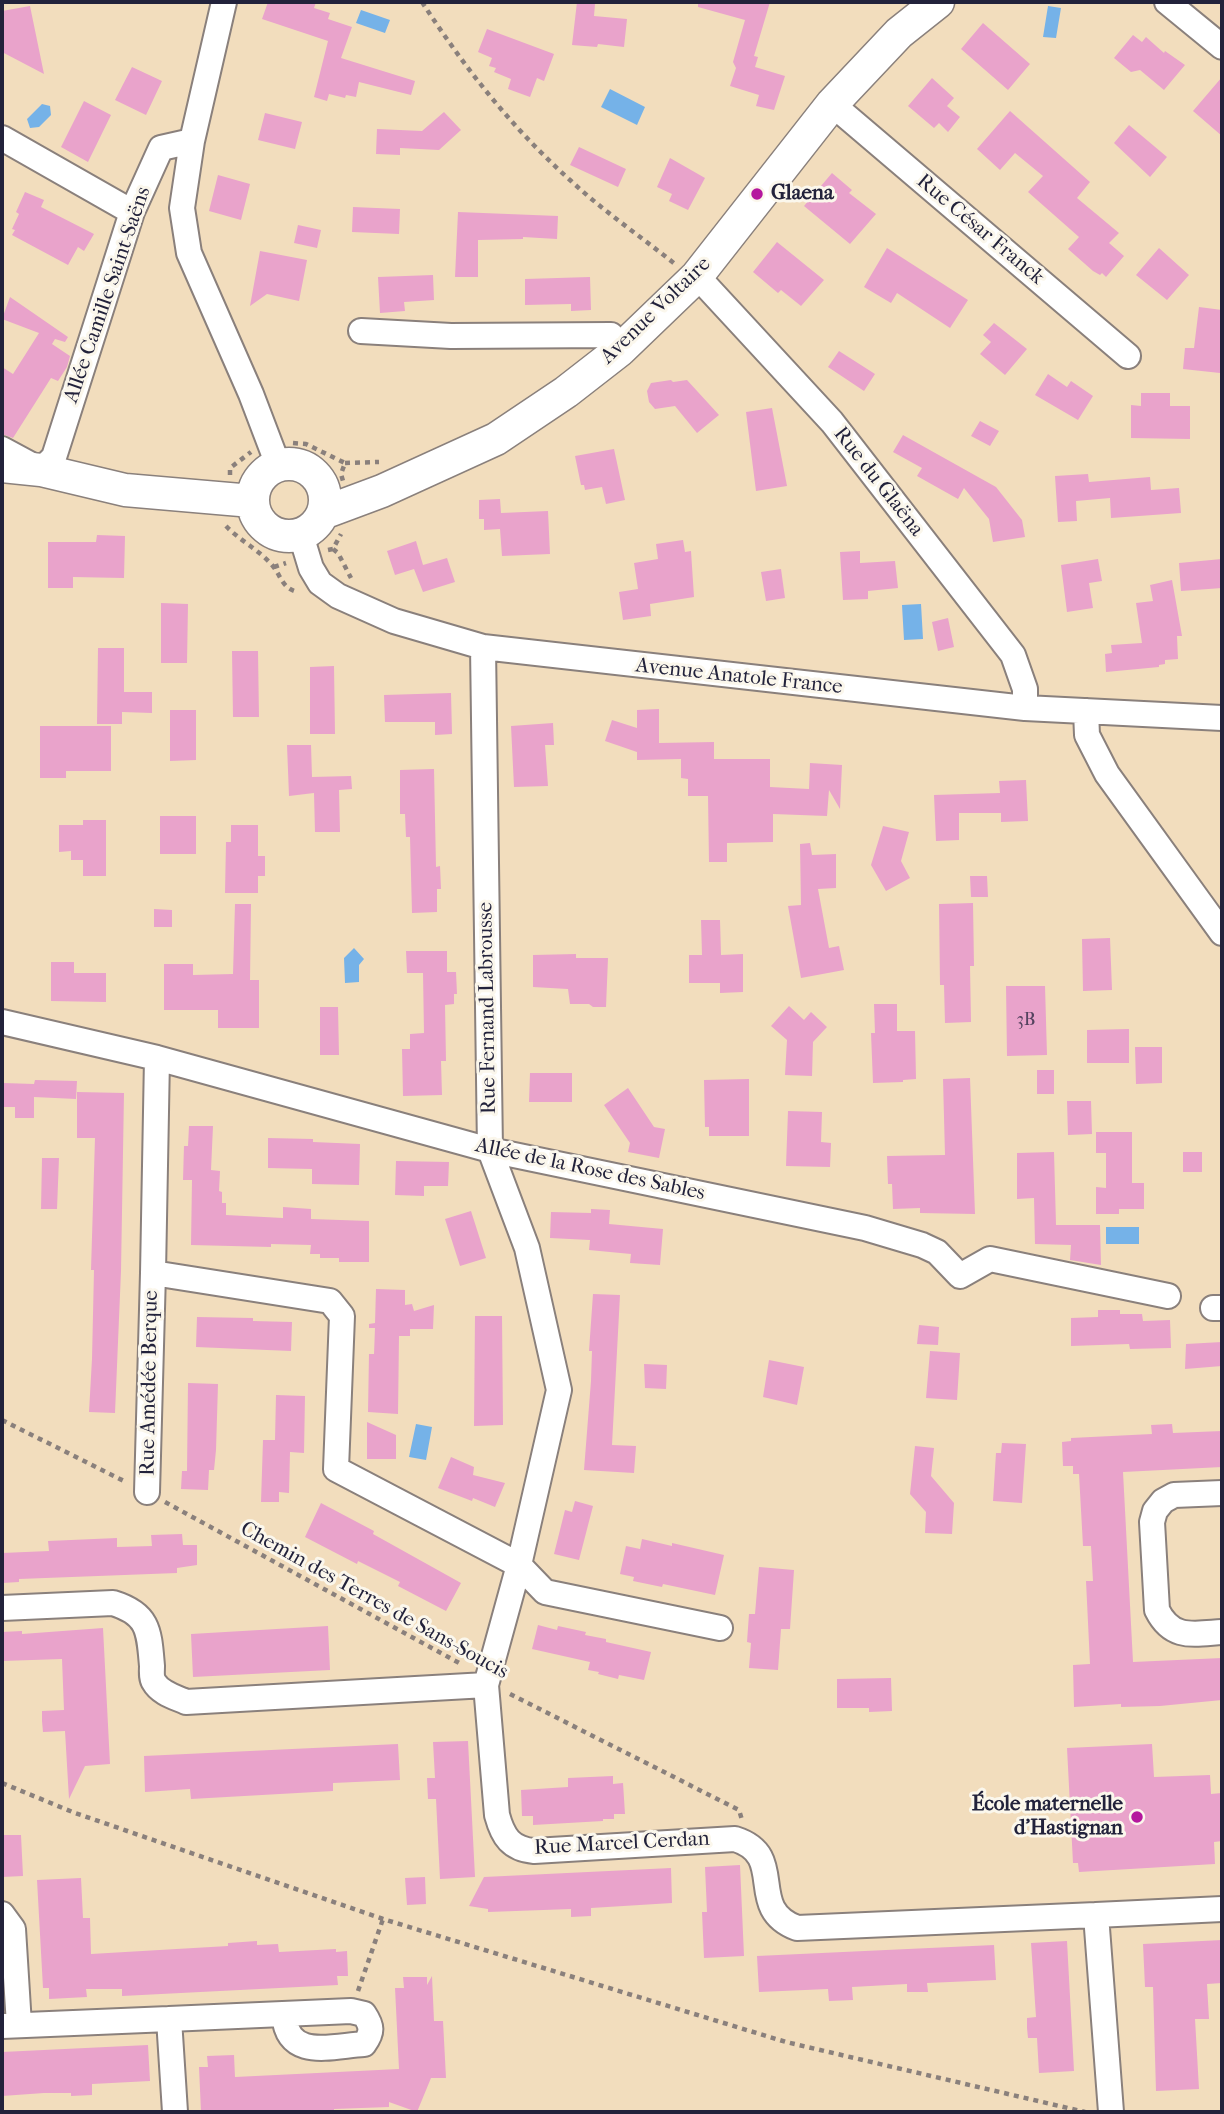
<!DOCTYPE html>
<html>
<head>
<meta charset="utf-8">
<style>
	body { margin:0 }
	#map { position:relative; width:1224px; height:2114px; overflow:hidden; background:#f2ddbd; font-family:"IM FELL French Canon",serif }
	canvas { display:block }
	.frame { position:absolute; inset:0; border:4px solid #22223b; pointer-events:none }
</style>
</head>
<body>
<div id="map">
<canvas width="1224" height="2114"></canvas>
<div class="frame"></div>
</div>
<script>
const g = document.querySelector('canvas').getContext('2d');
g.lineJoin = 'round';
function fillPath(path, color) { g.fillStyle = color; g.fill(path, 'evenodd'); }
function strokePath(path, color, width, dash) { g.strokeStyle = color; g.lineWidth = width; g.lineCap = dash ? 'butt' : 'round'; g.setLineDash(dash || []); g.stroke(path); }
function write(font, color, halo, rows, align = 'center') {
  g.font = font + ' "IM FELL French Canon",serif'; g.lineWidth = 6; g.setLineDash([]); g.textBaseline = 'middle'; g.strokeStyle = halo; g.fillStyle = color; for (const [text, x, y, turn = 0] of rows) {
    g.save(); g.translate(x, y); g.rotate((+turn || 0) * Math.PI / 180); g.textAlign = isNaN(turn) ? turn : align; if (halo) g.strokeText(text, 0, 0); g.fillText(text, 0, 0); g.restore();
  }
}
fillPath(new Path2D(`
	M1048 6 1061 8 1056 38 1043 37Z
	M361 10 390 20 385 33 356 23Z
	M610 89 645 107 637 125 601 107Z
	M42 104 50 106 51 115 39 127 30 128 27 119Z
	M921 604 923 639 904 640 902 605Z
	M354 948 364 959 359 965V982L345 983 344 958Z
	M1106 1227H1139V1244H1106Z
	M416 1424 432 1427 426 1460 409 1457Z`), '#75b2e8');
fillPath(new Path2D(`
	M268 2H316L314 8 330 13 328 19 352 27 341 58 415 81 411 95 359 82 356 97 346 95 345 98 329 94 327 101 314 97 328 41 262 19Z
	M577 2 595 4 594 16 627 19 624 47 598 44 597 47 572 45Z
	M698 2H770L754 56 758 57 755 67 785 76 774 110 756 106 759 95 730 86 736 68 733 62 745 20 698 7Z
	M30 6 44 74 2 52V11Z
	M983 23 1030 64 1008 90 961 49Z
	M487 29 554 54 544 81 537 78 530 97 508 89 511 79 494 72 496 68 489 66 492 58 478 52Z
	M1133 35 1142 42 1146 37 1164 53 1165 51 1185 65 1164 90 1140 70 1131 72 1114 58Z
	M132 67 162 81 146 115 115 100Z
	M1222 77V136L1193 111Z
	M932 78 954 98 947 106 960 117 948 132 939 123 934 128 908 106Z
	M84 101 111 115 88 162 61 147Z
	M1010 111 1090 182 1077 198 1119 233 1109 243 1124 256 1106 277 1102 273 1100 275 1093 271 1068 249 1079 237 1028 192 1043 176 1015 153 1000 170 977 149Z
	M444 112 461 130 439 150 400 148V155L376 154 377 129 422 131Z
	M265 113 302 122 295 149 258 140Z
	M1129 125 1167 157 1150 177 1114 143Z
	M579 147 626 169 618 187 570 165Z
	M670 158 705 178 688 210 669 201 672 194 657 187Z
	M832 173 852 190 849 193 876 214 850 244 804 206Z
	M218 175 250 184 241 220 209 211Z
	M25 192 44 200 41 207 94 234 84 251 78 247 68 265 12 235 15 230 12 229 19 214 16 212Z
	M353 207 400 209 399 234 352 232Z
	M458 212 558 216 557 239 523 237V239L478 240V277H455Z
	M298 225 321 230 317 248 294 243Z
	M777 242 824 280 801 306 781 290 778 293 753 272Z
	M887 248 968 300 950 328 897 293 891 303 864 287Z
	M1159 248 1189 275 1167 300 1136 275Z
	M260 251 307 260 299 301 267 294 250 306Z
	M433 275 434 300 404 302 405 311 380 313 378 277Z
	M590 277 591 310 571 311V304L525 305V279Z
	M10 297 68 337 65 342 55 339 52 344 70 356 67 367 58 381 51 378 13 438 2 434V367L13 374 39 333 2 319Z
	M1199 307 1222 310 1220 373 1183 369 1185 348H1194Z
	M994 323 1027 349 1005 375 980 354 991 342 983 335Z
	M839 351 875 374 864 391 828 367Z
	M1048 374 1067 387 1071 381 1093 396 1078 420 1035 395Z
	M671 380 673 382 687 380 719 415 697 433 675 406 655 409 649 402 647 391 651 383Z
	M1141 393H1170V406H1190V439L1131 438V405L1141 406Z
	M772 408 787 486 756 491 746 412Z
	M980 421 999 431 990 446 971 436Z
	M903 435 996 487 1022 520 1025 537 993 542 989 519 964 488 958 499 917 476 922 468 893 452Z
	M614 449 625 500 606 504 602 487 585 490 584 485H581L575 456Z
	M1088 474 1089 482 1150 477 1151 490 1179 488 1181 513 1111 518 1110 498 1076 501 1077 521 1058 522 1055 476Z
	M500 499 501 513 548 511 550 554 502 556 500 529 484 530V519H479V500Z
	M97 535 125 536 124 578 73 577V588H48V542H96Z
	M683 540 685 552 691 551 694 597 650 604 651 616 623 620 619 592 638 589 634 563 658 559 656 544Z
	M416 541 423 565 447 558 455 582 423 592 414 569 395 575 387 551Z
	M860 551V563L895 561 898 588 868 591V599L843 600 840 552Z
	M1098 559 1102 581 1089 583 1093 608 1067 612 1061 565Z
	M1222 559V588L1181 591 1179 563Z
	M781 569 785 598 766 601 761 572Z
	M1172 580 1182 636H1177L1178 659 1165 660V664L1159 665V667L1106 672 1105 654 1112 653 1111 645 1142 643 1136 603 1153 601 1150 585Z
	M161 603 188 604 187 663H161Z
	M948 618 954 647 938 651 932 622Z
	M98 648H124V692H152V713L122 712V724H97Z
	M232 651H258L259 717H233Z
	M334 666 335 734H310V667Z
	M451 693 452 734 435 735V722H385L384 695Z
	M659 709V743L714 742V759H770V787L809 789 810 763 842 765 840 809 829 790 827 816 773 814V842L727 843V862H709L708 796H688V779L681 778V759L637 760V752L605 741 612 720 637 728V710Z
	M170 710H196V760L170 761Z
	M553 723 554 745H545L548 786 514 787 511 726Z
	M40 726H111V771H66V778H40Z
	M287 745H311L312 777 351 776 352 789 339 790 340 832H315L314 793 289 796Z
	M434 769 436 867 440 866 441 889H437V912L412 913 410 837H406L405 814H400V770Z
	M1026 780 1028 821 1001 822V813H959V840L936 841 934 795 1000 793 999 781Z
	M160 816H196V854H160Z
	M83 820H106V876H83V860H71V851L59 852V825H83Z
	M231 825H258V856H265V876H258V893H225L226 842H231Z
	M883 826 909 832 901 861 910 878 886 891 871 865Z
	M810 843 812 855 836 854V888L818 889 829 948 839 946 844 970 801 978 788 906 801 905 800 844Z
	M970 876H987L988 897H971Z
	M973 903 974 966H970L971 1022 945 1023 944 985H940L939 904Z
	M235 904H251L250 980H259V1028H218V1010H164V964H193V975L233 974Z
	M154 909 172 910V927H154Z
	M701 920H720L721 955 743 954V992L720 993V983H689V955H702Z
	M1110 938 1112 990 1083 991 1082 939Z
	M406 951H447V972H456L457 994H454V1004L445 1005 446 1061H441L442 1095 403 1096 402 1049H410V1034L424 1033 423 973H407Z
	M576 954V958H608L606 1007H593L589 1004H570L568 989 533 987V955Z
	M51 962H74V973H106V1002L51 1001Z
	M1006 986H1045L1047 1055 1007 1056Z
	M874 1004H897V1031H915L916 1079 903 1080V1082L873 1083 871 1033H875Z
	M789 1006 804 1020 811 1012 827 1027 813 1042 812 1076 785 1075 787 1040 771 1026Z
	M320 1007H338L339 1055H320Z
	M1129 1029V1063H1087V1030Z
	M1135 1047H1162V1083L1136 1084Z
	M1037 1070H1054V1094H1037Z
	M530 1073H572V1102H529Z
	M970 1078 975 1214 920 1213V1208L893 1209 892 1184H888L887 1156 945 1155 943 1079Z
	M749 1079V1136H709V1127H705L704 1080Z
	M35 1080 77 1081 76 1099 34 1097V1118H15V1107H3V1083L34 1084Z
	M628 1088 654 1127 665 1129 659 1158 628 1152 630 1143 604 1105Z
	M77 1092 124 1093 121 1271 115 1413 89 1412 92 1359 94 1270H91L95 1138H77Z
	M1067 1101H1091L1092 1134 1068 1135Z
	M788 1111 822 1112 821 1142 831 1143 830 1167 786 1166Z
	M189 1126H213L211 1170 220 1171 219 1191 222 1192V1203H226V1215L283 1218V1207L311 1209V1219L369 1221V1262H339V1258H320V1254H310L311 1245 271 1244V1247L191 1245 192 1180H183L184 1146H188Z
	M1096 1132H1132V1183H1144V1209H1119V1214H1096V1187L1106 1188V1153H1096Z
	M268 1138 313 1139V1142L360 1144 359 1185 312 1184V1169L268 1168Z
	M1054 1152 1056 1225H1100L1101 1265 1070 1260 1071 1245 1035 1244 1034 1198 1017 1199V1153Z
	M1183 1152H1202V1172H1183Z
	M42 1158H59L57 1209H41Z
	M396 1161 449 1162 448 1186H424V1196L395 1195Z
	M591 1209 610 1210 609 1224 663 1229 660 1265 630 1263 631 1254 589 1250 590 1240 550 1238 551 1212 591 1213Z
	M471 1211 486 1258 460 1266 445 1219Z
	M376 1289 405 1290V1305L412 1304 414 1311 434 1305 433 1329H410V1336H399L398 1414 368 1412 369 1354H374L375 1328H369V1324L375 1323Z
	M593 1294 620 1295 612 1445 636 1446 634 1473 584 1470 591 1381 592 1351H589Z
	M1098 1310H1120V1314H1142L1143 1321 1170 1320 1171 1348 1130 1349 1129 1344 1071 1346V1318L1098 1317Z
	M475 1316H502L503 1425 474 1426Z
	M197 1317 253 1318V1321L292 1322 291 1351 196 1347Z
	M919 1325 939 1327 938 1345 917 1344Z
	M1222 1342V1366L1185 1369 1186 1344Z
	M930 1351 960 1353 957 1400 926 1398Z
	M769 1360 804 1367 797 1405 763 1397Z
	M644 1364 667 1365 666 1389 645 1388Z
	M188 1383 218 1384 216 1450 214 1470H209L208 1490 181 1489 182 1471H187Z
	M276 1395 305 1396 304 1453 290 1452 289 1493 279 1492V1502H261L263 1440H275Z
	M367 1422 396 1435V1459H367Z
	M1172 1424 1173 1433 1222 1431V1467L1123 1472 1133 1662 1222 1658V1700L1160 1706 1121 1707V1704L1074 1707 1073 1665 1090 1664 1086 1581H1093L1091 1546H1083L1079 1474H1073V1466H1063L1062 1442 1071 1441V1438L1152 1434 1151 1425Z
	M1002 1443 1026 1444 1022 1503 993 1501 996 1453H1001Z
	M915 1446 934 1448 931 1476 954 1503 952 1534 925 1533 926 1512 910 1494Z
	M451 1457 474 1467 473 1475 505 1483 495 1507 473 1498 472 1501 438 1488Z
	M575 1501 593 1506 579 1560 554 1554 565 1510 572 1512Z
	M321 1503 374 1531 373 1534 461 1583 446 1611 398 1586 400 1582 358 1561 357 1564 305 1537Z
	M182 1534 183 1545H197V1565L177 1568V1573L19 1579V1582L2 1583V1553L49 1551 48 1541 117 1538V1547L152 1546 151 1535Z
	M642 1539 672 1546V1543L724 1555 715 1595 663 1584 662 1587 633 1581 634 1577 620 1574 626 1546 640 1549Z
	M759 1567 794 1570 790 1629H781L778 1670 749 1668 751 1643 747 1642 749 1614H755Z
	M538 1625 557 1630 558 1626 586 1632 585 1635 606 1639V1642L651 1652 644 1680 619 1675 618 1679 598 1674 599 1672 588 1670 590 1662 532 1649Z
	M328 1626 330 1670 193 1677 191 1634Z
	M103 1628 110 1764 85 1766 69 1799 65 1731 43 1732 42 1721V1711L64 1710 62 1659 2 1661V1632L22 1631V1634Z
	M891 1678 892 1711 869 1712V1708H837V1679Z
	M468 1741 475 1877 440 1879 436 1799H428L427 1778H435L433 1742Z
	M398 1744 400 1780 333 1783V1791L191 1799 190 1789 145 1792 144 1756Z
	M1152 1744 1154 1777 1210 1775 1211 1794 1222 1793V1841L1214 1842 1215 1864 1079 1872 1078 1863H1073L1067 1748Z
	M613 1776V1784L623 1783 625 1814H614V1819H603V1821L533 1825V1816H522L521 1790 568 1787V1778Z
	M2 1835H21L23 1876 2 1877Z
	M740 1865 744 1956 704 1958 702 1912H707L705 1867Z
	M671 1868 672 1903 591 1908V1916L571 1917V1909L488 1912V1909L469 1906 484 1877Z
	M425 1877 426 1904 407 1905 405 1878Z
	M81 1878 83 1918H90L91 1954 228 1946V1943L257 1941V1945L278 1944 279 1952 336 1949V1952L347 1951 348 1976H337L338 1985 122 1996V1989H86L87 1997 49 1999V1988H43L37 1880Z
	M1222 1940V1983L1207 1984 1209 2019H1195L1199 2089 1156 2091 1153 1987H1145L1143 1944Z
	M1067 1941 1074 2071 1039 2073 1037 2038H1028L1027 2028V2018L1036 2017 1031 1943Z
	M994 1945 996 1980 927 1983 928 1992H907V1984L852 1987 853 2000 829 2001 828 1989 759 1992 757 1956Z
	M432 1976 434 2021H443L446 2078H431L417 2112 389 2102V2107L334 2109V2112H299V2110L201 2112 199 2067H208L207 2056 234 2055 235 2077 399 2069 395 1988H404L403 1977H427V1985Z
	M148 2045 150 2081 92 2084V2095L71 2096V2093H44L2 2096V2052Z`), '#e9a3cb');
const minor = new Path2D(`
	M224 2 192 141 182 208 189 253 251 394 278 465
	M1167 2 1222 47
	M832 104 1128 356
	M2 138 132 212
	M697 276 832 422 1013 655 1025 689V708
	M361 331 451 336 611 335 620 350
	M2 449 41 470 54 457 132 212 161 148 192 141
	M301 535 311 568 320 583 338 596 394 621 483 647 1025 708 1222 718
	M483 647 490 1150 527 1248 559 1390 519 1565 486 1685
	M1086 711 1087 735 1107 774 1222 933
	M2 1022 157 1058 490 1150 865 1228 922 1245 937 1252 960 1276 990 1259 1168 1296
	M157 1058 153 1273 330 1301 342 1316 336 1469 519 1565 545 1592 720 1628
	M1213 1308H1222
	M147 1492 153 1273
	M1222 1493 1174 1495 1163 1501 1155 1511 1152 1522 1157 1610C1172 1640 1193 1634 1222 1632
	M2 1608 113 1603C149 1614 149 1631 152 1666 152 1671 151 1678 154 1682 160 1693 175 1697 186 1702L486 1685 497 1815C503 1837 511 1849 534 1851L735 1839C789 1856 744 1908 797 1928L1096 1915
	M2 1914 13 1929 19 2025
	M169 2019 351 2011 364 2014C372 2026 373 2032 364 2044 331 2046 288 2061 284 2015
	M2 2026 169 2019 175 2112
	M1111 2112 1096 1915 1222 1909`);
const major = new Path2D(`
	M253 500a36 36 0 1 1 72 0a36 36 0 1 1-72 0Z
	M2 466 41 470 125 490 252 501
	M323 513 382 491 496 439 566 392 620 350 697 276 832 104 899 33 938 2`);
strokePath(minor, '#8a807c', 28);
strokePath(major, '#8a807c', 35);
strokePath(new Path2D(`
	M422 2C464 67 512 128 570 180 602 210 640 236 675 264
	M293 443 306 444 345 463 341 474 343 481
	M345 463 379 462
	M230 475V468L251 452
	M226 526C239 540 259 550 272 565 281 575 282 589 298 592
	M333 549 338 553 351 578
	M328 550 333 549 341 534
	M274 567 286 563
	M2 1420 126 1482
	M165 1502 461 1664
	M510 1694 739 1810 742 1820
	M2 1783 75 1813 383 1919 786 2042 1085 2112
	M358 1991 383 1919`), '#8a807c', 4.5, [5, 5]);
strokePath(minor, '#fff', 24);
strokePath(major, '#fff', 32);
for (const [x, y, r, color] of [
	[757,194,7,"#b5179e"],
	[1137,1817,7,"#b5179e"]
]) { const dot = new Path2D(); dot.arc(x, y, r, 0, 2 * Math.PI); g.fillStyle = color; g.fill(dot); strokePath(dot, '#fbf7ec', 2.5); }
write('18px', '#54425f', null, [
	["3B",1026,1021]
]);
write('bold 21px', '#22223b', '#fbf7ec', [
	["Glaena",771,194],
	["École maternelle",1123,1805,"right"],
	["d'Hastignan",1123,1829,"right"]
], 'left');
write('21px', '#22223b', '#fbf7ec', [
	["Rue César Franck",980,230,40],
	["Allée Camille Saint-Saëns",108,295,-71],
	["Avenue Voltaire",656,311,-44],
	["Rue du Glaëna",878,482,52],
	["Avenue Anatole France",739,677,6],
	["Rue Fernand Labrousse",488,1008,-91],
	["Allée de la Rose des Sables",590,1170,12],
	["Rue Amédée Berque",150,1383,-89],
	["Chemin des Terres de Sans-Soucis",374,1601,29],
	["Rue Marcel Cerdan",622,1844,-3]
]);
</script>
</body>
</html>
